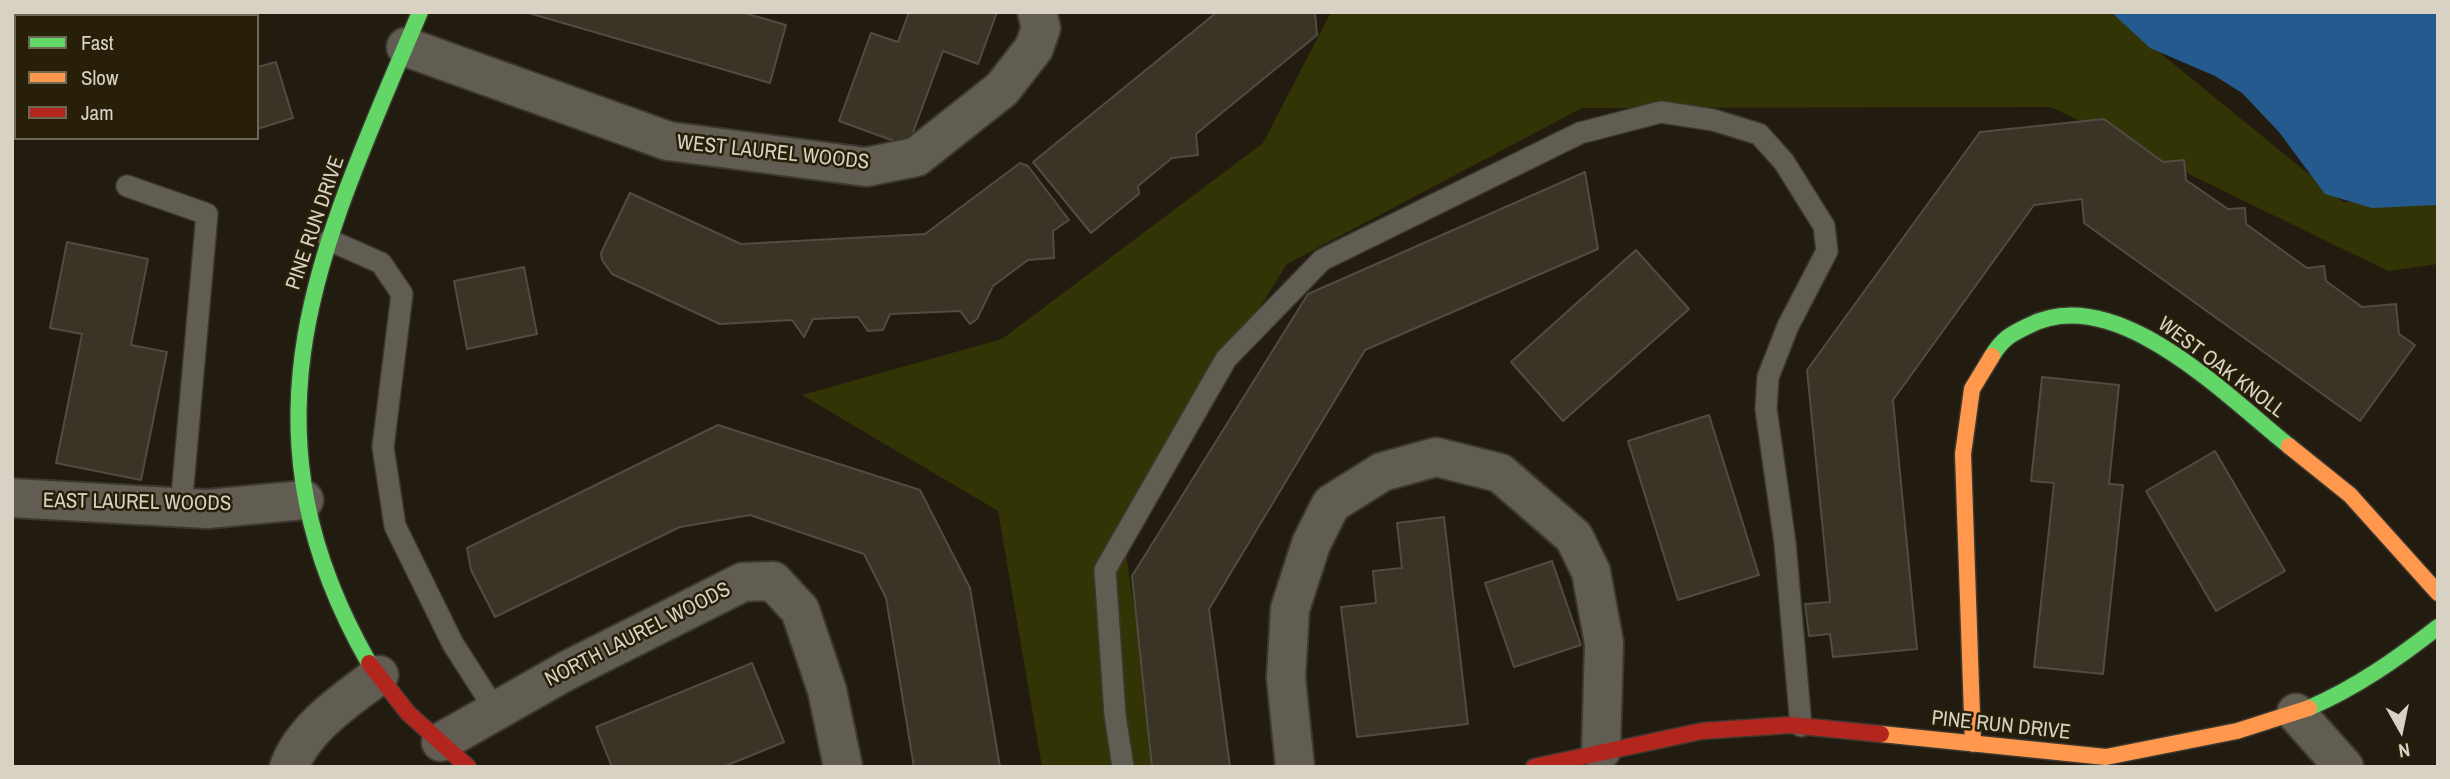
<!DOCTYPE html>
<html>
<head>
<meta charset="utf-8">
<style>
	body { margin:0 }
	#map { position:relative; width:2450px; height:779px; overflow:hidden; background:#211c0f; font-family:"Archivo Narrow",sans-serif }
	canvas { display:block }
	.frame { position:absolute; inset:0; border:14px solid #d7d2c4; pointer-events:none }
	.legend { position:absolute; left:14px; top:14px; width:245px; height:126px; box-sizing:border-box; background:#281f08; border:2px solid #6e6753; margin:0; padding:9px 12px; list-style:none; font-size:21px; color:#d7d2c4 }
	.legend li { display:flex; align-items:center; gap:14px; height:35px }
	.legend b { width:35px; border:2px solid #6e6753 }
	.north { position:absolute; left:2366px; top:695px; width:70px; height:70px; -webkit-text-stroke:5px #281f08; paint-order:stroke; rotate:171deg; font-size:19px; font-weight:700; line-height:28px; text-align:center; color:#d7d2c4 }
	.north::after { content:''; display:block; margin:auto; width:24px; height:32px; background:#d7d2c4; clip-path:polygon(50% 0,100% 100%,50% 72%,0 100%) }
</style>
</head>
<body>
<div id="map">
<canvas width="2450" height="779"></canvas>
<div class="frame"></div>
<ul class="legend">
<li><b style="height:9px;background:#63d668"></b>Fast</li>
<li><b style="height:9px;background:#ff974d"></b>Slow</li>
<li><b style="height:9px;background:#b3261e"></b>Jam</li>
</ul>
<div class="north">N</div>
</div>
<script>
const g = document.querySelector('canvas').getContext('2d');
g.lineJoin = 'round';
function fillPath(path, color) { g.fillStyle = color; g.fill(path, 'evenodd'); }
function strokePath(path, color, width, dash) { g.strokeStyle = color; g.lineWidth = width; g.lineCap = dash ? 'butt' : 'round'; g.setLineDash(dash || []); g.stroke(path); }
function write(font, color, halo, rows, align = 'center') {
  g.font = font + ' "Archivo Narrow",sans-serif'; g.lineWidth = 5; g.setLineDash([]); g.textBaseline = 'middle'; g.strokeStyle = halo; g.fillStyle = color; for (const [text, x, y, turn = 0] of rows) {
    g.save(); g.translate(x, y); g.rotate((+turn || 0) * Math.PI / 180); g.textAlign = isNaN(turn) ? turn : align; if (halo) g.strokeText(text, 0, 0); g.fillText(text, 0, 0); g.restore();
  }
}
fillPath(new Path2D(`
	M1331 12H2110L2343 202 2438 197V264L2388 271 2051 107 1582 108 1287 264 1122 527 1158 767H1042L998 511 802 395 1002 339 1263 143Z`), '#333405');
fillPath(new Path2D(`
	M2111 12H2438V205L2372 208 2325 194 2279 132 2242 93 2215 76 2150 48Z`), '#255a8e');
const building = new Path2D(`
	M12 12H56V16H16V30H12Z
	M525 12H741L786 25 770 83Z
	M909 12H997L978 64 943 51 908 146 839 121 871 33 898 42Z
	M1217 12H1315L1317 35 1196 134 1198 155 1172 158 1138 186 1139 194 1091 233 1033 162Z
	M276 62 293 118 257 129V67Z
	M2104 119 2163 162 2184 160 2186 180 2228 209 2245 208 2246 224 2307 268 2324 266 2326 281 2362 307 2396 304 2399 334 2415 345 2360 421 2084 223 2082 199 2034 205 1893 400 1917 649 1833 657 1830 634 1809 636 1805 604 1830 602 1807 370 1980 132Z
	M1020 163 1028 166 1069 220 1053 231 1054 258 1028 260 993 286 977 319 970 324 960 311 890 314 883 330 868 331 858 317 813 319 804 337 792 320 720 324 612 274 602 260 601 253 630 193 741 244 925 234Z
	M1585 172 1598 249 1365 350 1209 609 1230 767H1152L1132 576 1308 294Z
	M67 242 148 259 131 345 167 352 141 480 56 463 82 334 50 328Z
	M1636 250 1689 309 1563 421 1511 362Z
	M524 267 537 334 467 349 454 281Z
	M2042 377 2119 385 2109 484 2123 485 2103 674 2034 667 2054 483 2031 481Z
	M1709 415 1759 575 1678 600 1628 441Z
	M718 425 920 490 970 588 1000 767H914L886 598 864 554 750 515 680 527 495 617 471 570 467 548Z
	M2215 451 2285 571 2216 611 2146 491Z
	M1444 517 1468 724 1357 737 1341 607 1376 603 1373 571 1402 568 1397 523Z
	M1552 561 1581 645 1514 667 1485 583Z
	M752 663 784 742 723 767H612L596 727Z`);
fillPath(building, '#3a3426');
strokePath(building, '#504c42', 2);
const lane = new Path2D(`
	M127 186 207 214 181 508
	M329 240 381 263 402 294 383 447 395 526 453 644 496 711
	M1123 767 1115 715 1105 570 1226 359 1322 260 1580 133 1661 112 1713 120 1759 134 1784 162 1824 226 1827 251 1788 326 1768 377 1766 409 1785 543 1801 726`);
const street = new Path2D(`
	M406 47 668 141 866 167 916 157 1002 89 1034 48 1041 28 1037 12
	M12 498 207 509 304 500
	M2296 713 2344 767
	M441 742 566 671 743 582 773 581 800 610 827 690 843 767
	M289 767C304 727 346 700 379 675
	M1295 767 1286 678 1290 609 1311 544 1331 504 1382 472 1436 457 1500 473 1574 537 1591 572 1604 643 1601 751`);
const fast = new Path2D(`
	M1992 356C2002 339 2011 334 2028 326 2115 280 2226 396 2289 446
	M369 663C230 420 323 243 420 12
	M2309 708C2357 687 2397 659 2438 627`);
const slow = new Path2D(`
	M2289 446 2350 495 2438 593
	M1881 734 2106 757 2237 731 2309 708
	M1973 744 1963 454 1972 389 1992 356`);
const jam = new Path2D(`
	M369 663 408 713 468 767
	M1534 767 1702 731 1790 725 1881 734`);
strokePath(lane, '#3c382f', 24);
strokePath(street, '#3c382f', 42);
strokePath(fast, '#3c382f', 19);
strokePath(slow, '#3c382f', 19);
strokePath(jam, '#3c382f', 19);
strokePath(lane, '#615d53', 21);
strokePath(street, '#615d53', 38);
strokePath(fast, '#63d668', 16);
strokePath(slow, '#ff974d', 16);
strokePath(jam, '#b3261e', 16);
write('21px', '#d7d2c4', '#281f08', [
	["WEST LAUREL WOODS",773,153,6],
	["PINE RUN DRIVE",316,223,-71],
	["WEST OAK KNOLL",2221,368,37],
	["EAST LAUREL WOODS",137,503,1],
	["NORTH LAUREL WOODS",638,635,-27],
	["PINE RUN DRIVE",2001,726,6]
]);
</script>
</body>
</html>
